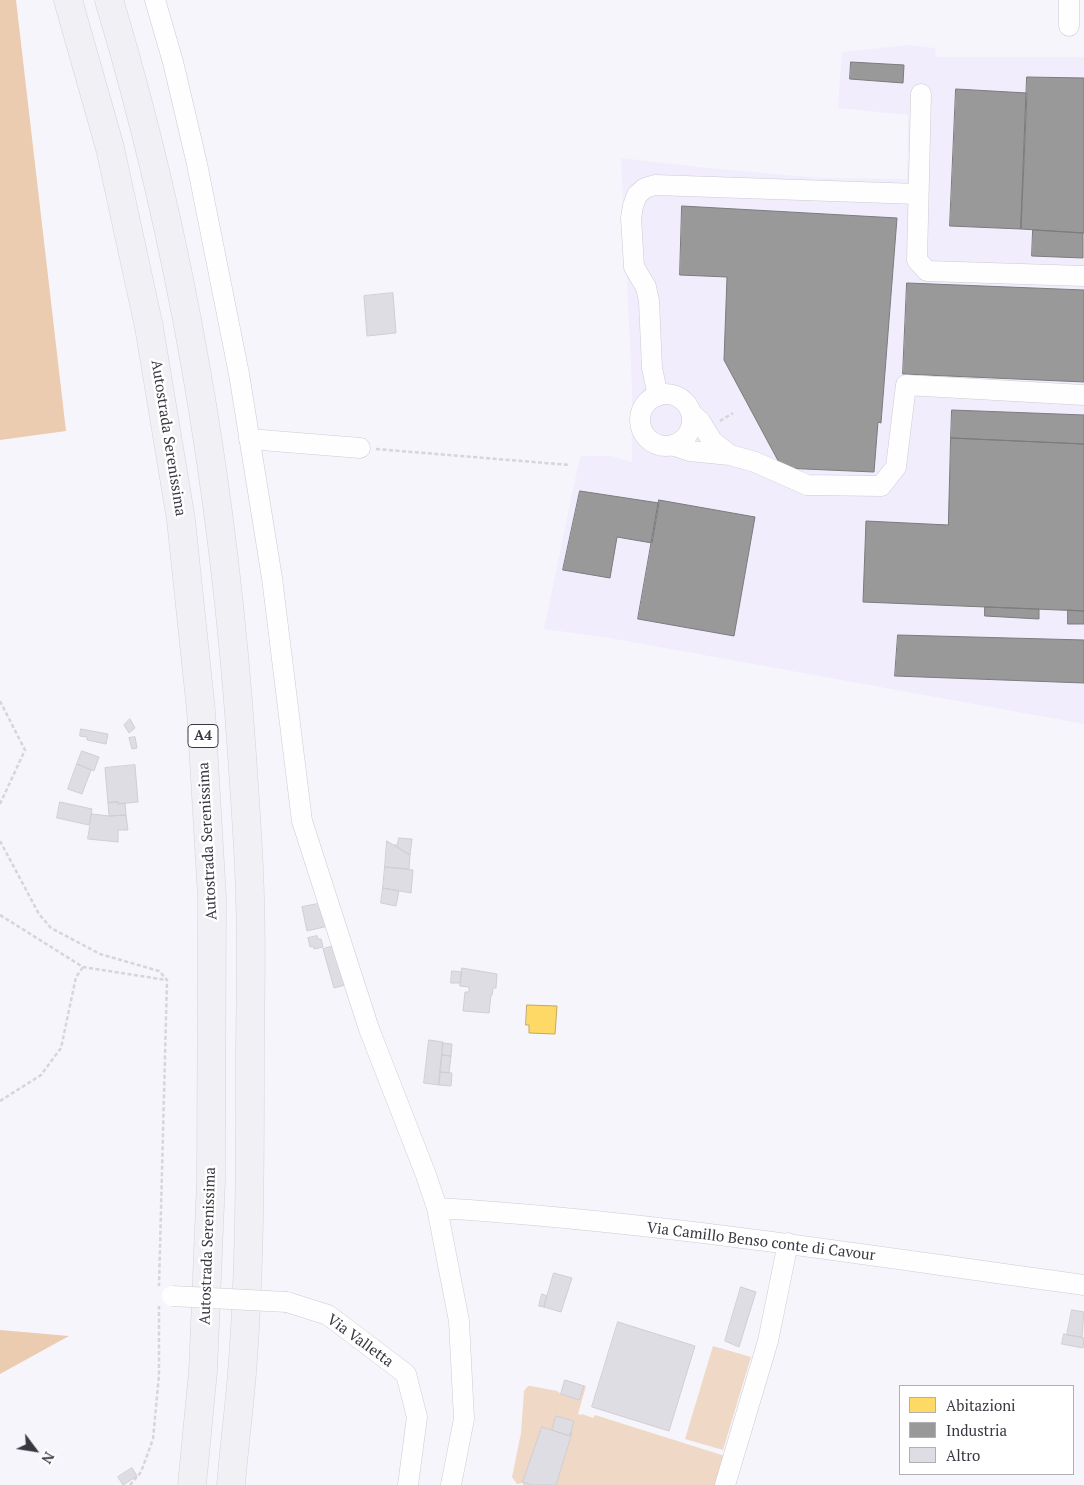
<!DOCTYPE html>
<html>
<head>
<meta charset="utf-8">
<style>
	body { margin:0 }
	#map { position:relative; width:1084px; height:1485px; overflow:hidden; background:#f6f5fb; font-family:"PT Serif",serif }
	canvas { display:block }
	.legend { position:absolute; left:899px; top:1385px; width:175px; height:90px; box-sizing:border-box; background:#fff; border:1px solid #b0afb2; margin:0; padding:6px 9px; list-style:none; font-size:15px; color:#39373f }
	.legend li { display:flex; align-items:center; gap:10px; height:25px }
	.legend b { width:25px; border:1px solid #b0afb2 }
	.north { position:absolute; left:10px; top:1425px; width:50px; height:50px; -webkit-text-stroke:4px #fff; paint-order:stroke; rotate:121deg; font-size:14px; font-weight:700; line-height:20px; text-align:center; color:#39373f }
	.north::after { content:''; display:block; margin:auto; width:18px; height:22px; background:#39373f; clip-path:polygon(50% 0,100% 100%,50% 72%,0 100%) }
</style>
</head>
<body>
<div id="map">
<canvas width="1084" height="1485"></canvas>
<ul class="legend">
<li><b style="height:14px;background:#ffd966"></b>Abitazioni</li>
<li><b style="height:14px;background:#999"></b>Industria</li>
<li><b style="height:14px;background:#dedde3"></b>Altro</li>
</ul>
<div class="north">N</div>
</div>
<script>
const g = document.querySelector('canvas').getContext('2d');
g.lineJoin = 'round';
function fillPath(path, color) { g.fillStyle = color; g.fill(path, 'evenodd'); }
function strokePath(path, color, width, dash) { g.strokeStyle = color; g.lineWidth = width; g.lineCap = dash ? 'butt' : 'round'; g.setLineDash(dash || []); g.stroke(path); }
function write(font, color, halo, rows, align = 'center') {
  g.font = font + ' "PT Serif",serif'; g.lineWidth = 5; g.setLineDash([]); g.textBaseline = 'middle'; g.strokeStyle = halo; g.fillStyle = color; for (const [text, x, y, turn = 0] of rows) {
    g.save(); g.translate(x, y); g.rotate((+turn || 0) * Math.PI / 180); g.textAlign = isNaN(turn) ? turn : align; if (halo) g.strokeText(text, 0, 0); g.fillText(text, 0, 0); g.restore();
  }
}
fillPath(new Path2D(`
	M909 45 935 48 936 57H1084V724L610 638 544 629 580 456H611L632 462V387L621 158 707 168 820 178 907 179 908 115 838 108 842 52Z`), '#f1edfc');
fillPath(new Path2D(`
	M713 1346 751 1357 723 1450 685 1439Z
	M565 1380 586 1386 578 1414 581 1415 582 1414 593 1418 595 1415 728 1457 719 1485H523V1483L517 1484 512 1477 521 1433 524 1391 528 1386H531L557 1391 561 1394Z`), '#efd8c6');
fillPath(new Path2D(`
	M0 0H16L66 431 0 440Z
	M0 1330 69 1336 0 1374Z`), '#ecccb0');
const homes = new Path2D(`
	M527 1005 557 1006 555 1034 529 1033V1025H526Z`);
fillPath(homes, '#ffd966');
strokePath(homes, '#c4a85a', 1);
const industry = new Path2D(`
	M851 62 904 65 903 83 850 79Z
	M1027 77 1084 78V233L1021 229Z
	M956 89 1027 93 1021 229 950 226Z
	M682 206 897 218 881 423 878 422 874 472 782 468 724 360 727 277 680 275Z
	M1033 230 1083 233V258L1032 256Z
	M907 283 1084 290V382L903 374Z
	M952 410 1084 415V444L951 438Z
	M951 438 1084 444V611L863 602 866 521 948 525Z
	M580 491 659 503 652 543 617 537 610 578 563 570Z
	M659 500 755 517 734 636 638 619Z
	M985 607 1039 609V619L985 616Z
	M1068 610 1084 611V624H1068Z
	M898 635 1084 640V683L895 676Z`);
fillPath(industry, '#999');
strokePath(industry, '#7c7c7e', 1);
const building = new Path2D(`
	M393 293 396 333 367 336 364 296Z
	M130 719 135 728 129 733 124 725Z
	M81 729 108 734 106 744 87 740V737L80 736Z
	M135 737 137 748 132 749 129 738Z
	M82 751 99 757 94 771 77 764Z
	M77 764 91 770 82 794 68 789Z
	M135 765 138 802 118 804V802L108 803 105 768Z
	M60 802 92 809 89 825 57 818Z
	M118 802V804L125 803 126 815 109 816 108 803Z
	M92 814 109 816 126 815 128 830H118V842L88 839Z
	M399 838 412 839 410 855 394 845H397Z
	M387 841 410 855 409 869 385 867Z
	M385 867 413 870 411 893 383 888Z
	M383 888 399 891 396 906 381 903Z
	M323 903 328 926 307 931 302 907Z
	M317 936 318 939H321L323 947 314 949 313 946 310 947 308 938Z
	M338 945 349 984 334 988 323 949Z
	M462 968 497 974 496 988H493L492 995H491L489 1013 463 1011 465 992H469V987L460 986Z
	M452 971 462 972 460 983H451Z
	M429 1040 443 1042 439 1085 424 1083Z
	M443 1043 452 1044 451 1056 442 1055Z
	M442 1055 451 1056 449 1073 440 1072Z
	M440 1072 452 1073 451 1086 439 1085Z
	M554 1273 572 1278 561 1312 544 1307Z
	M741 1287 756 1292 739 1347 725 1341Z
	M542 1294 547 1296 544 1307 539 1306Z
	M1072 1310 1084 1312 1082 1337 1067 1335Z
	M618 1322 695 1346 669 1431 592 1407Z
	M1064 1334 1084 1338 1083 1348 1062 1344Z
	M565 1380 584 1386 579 1400 561 1394Z
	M556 1416 574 1421 570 1436 552 1430Z
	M542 1427 570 1436V1433H572L556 1485H532L523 1482Z
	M132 1468 137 1476 123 1485 118 1477Z`);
fillPath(building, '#dedde3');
strokePath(building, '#d0ced4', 1);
const minor = new Path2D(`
	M155 0 173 62 197 164 239 374 272 578 302 821 369 1029 426 1175 437 1208 459 1321 464 1419 451 1485
	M1069 26V0
	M921 94 917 260 927 271 1084 276
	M640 420a26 26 0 1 1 52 0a26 26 0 1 1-52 0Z
	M658 396 652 368 649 301 646 287 634 267 631 218 633 206 637 195 645 188 655 185 918 194
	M691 413 700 421 712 441 730 455
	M249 439 360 448
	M672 445 690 451 730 455 755 462 807 485 881 486 896 467 906 385 1084 395
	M437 1208C654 1221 869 1256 1084 1285
	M287 1302 328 1315 406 1374 417 1417 408 1485
	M725 1485 768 1341 788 1243`);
const highway = new Path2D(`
	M68 0 110 148 149 327 181 520 201 711 212 897 211 1181 203 1371 192 1485
	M109 0C183 246 225 499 242 755 245 803 249 850 250 898 252 953 250 1009 250 1064 250 1167 250 1270 242 1373 239 1410 234 1448 231 1485`);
strokePath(minor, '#cdcbd1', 21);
strokePath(highway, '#d4d3d7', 29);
strokePath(new Path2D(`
	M720 421 733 413
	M376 449 570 465
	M0 701 25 750 0 804
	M0 841 39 914 51 928 100 954 159 971 167 980 159 1286
	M0 915 83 967 166 980
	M0 1101 41 1075 61 1048 76 977 83 967
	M130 1485 141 1472 153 1439 159 1375V1306`), '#d6d5d8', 2.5, [4, 2.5]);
strokePath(minor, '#fefefe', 20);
strokePath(highway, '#f1f0f5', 28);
const minorBridge = new Path2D(`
	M172 1296 287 1302`);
strokePath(minorBridge, '#cdcbd1', 21, []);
strokePath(minorBridge, '#fefefe', 20);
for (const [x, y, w] of [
	[203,736,30]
]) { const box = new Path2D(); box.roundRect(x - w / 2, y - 11.5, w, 23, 4); g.fillStyle = '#fff'; g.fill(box); strokePath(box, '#39373f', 1); }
write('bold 14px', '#39373f', null, [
	["A4",203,736]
]);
write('15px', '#39373f', '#fff', [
	["Autostrada Serenissima",168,438,81],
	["Autostrada Serenissima",208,841,-93],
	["Via Camillo Benso conte di Cavour",761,1242,7],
	["Autostrada Serenissima",208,1246,-88],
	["Via Valletta",360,1341,36]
]);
</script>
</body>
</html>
